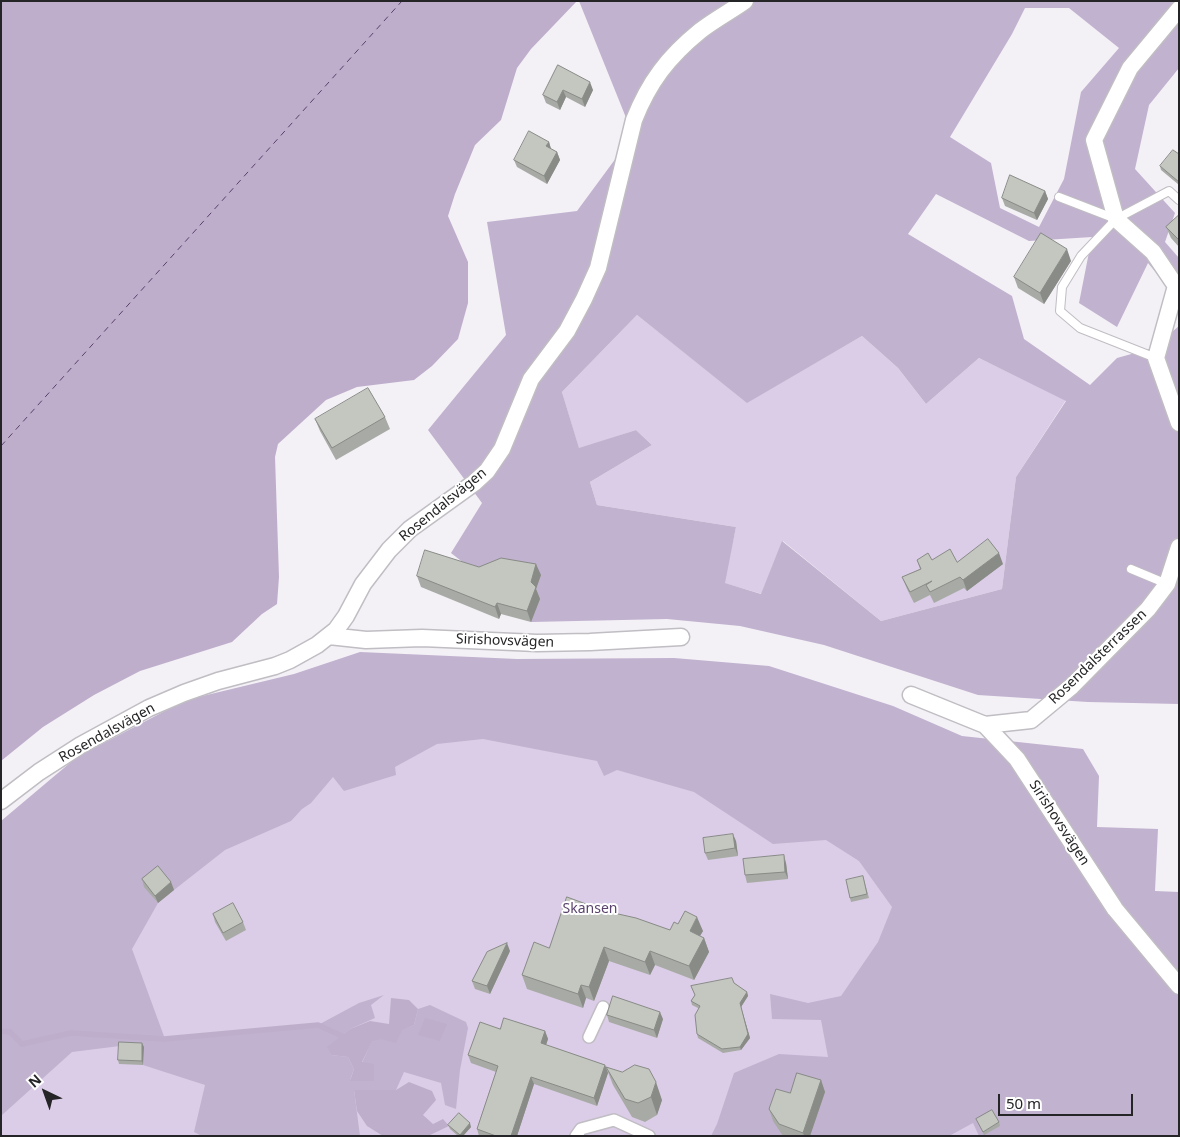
<!DOCTYPE html>
<html>
<head>
<meta charset="utf-8">
<style>
	body { margin:0 }
	#map { position:relative; width:1180px; height:1137px; overflow:hidden; background:#f3f0f6; font-family:"Noto Sans",sans-serif }
	canvas { display:block }
	.frame { position:absolute; inset:0; border:2px solid #252426; pointer-events:none }
	.north { position:absolute; left:20px; top:1067px; width:50px; height:50px; -webkit-text-stroke:4px #fff; paint-order:stroke; rotate:318deg; font-size:14px; font-weight:700; line-height:20px; text-align:center; color:#252426 }
	.north::after { content:''; display:block; margin:auto; width:18px; height:22px; background:#252426; clip-path:polygon(50% 0,100% 100%,50% 72%,0 100%) }
	.scale { position:absolute; left:998px; top:1094px; width:135px; height:22px; box-sizing:border-box; border:2px solid #252426; border-top:0; padding-left:6px; font-size:15px; line-height:18px; white-space:nowrap; color:#252426; -webkit-text-stroke:4px #fff; paint-order:stroke }
</style>
</head>
<body>
<div id="map">
<canvas width="1180" height="1137"></canvas>
<div class="frame"></div>
<div class="north">N</div>
<div class="scale">50 m</div>
</div>
<script>
const g = document.querySelector('canvas').getContext('2d');
g.lineJoin = 'round';
function fillPath(path, color) { g.fillStyle = color; g.fill(path, 'evenodd'); }
function strokePath(path, color, width, dash) { g.strokeStyle = color; g.lineWidth = width; g.lineCap = dash ? 'butt' : 'round'; g.setLineDash(dash || []); g.stroke(path); }
function write(font, color, halo, rows, align = 'center') {
  g.font = font + ' "Noto Sans",sans-serif'; g.lineWidth = 4; g.setLineDash([]); g.textBaseline = 'middle'; g.strokeStyle = halo; g.fillStyle = color; for (const [text, x, y, turn = 0] of rows) {
    g.save(); g.translate(x, y); g.rotate((+turn || 0) * Math.PI / 180); g.textAlign = isNaN(turn) ? turn : align; if (halo) g.strokeText(text, 0, 0); g.fillText(text, 0, 0); g.restore();
  }
}
fillPath(new Path2D(`
	M637 315 747 402 862 336 898 368 926 404 979 358 1066 400 1016 477 1002 589 881 621 783 541 762 594 724 583 736 527 597 505 590 482 652 445 636 430 579 449 562 392Z
	M711 682 1179 1136H1V988L128 808Z`), '#dbcde7');
fillPath(new Path2D(`
	M579 1H1179V68L1149 105 1135 169 1175 213 1165 242 1179 258V300L1148 263 1117 327 1079 303 1092 237 1029 241 936 194 908 234 1012 296 1024 339 1090 385 1117 358 1153 348 1179 326V704L1088 702 978 695 824 645 740 626 667 619 531 622 483 578 451 553 482 503 428 430 506 335 487 222 577 211 633 135ZM1025 8H1069L1119 48 1081 92 1064 179 1039 227 1000 208 991 163 950 137 1012 34ZM637 315 747 403 862 336 898 368 926 404 979 358 1066 401 1016 477 1002 589 881 621 782 541 761 594 725 583 736 527 597 505 590 482 652 445 636 430 579 448 562 392Z
	M360 652 517 659 674 658 769 666 893 706 962 736 1083 749 1099 776 1097 827 1158 829 1155 891 1179 892V1136H979L973 1123 949 1136H711L717 1124 734 1073 779 1054 828 1057 821 1020 772 1019 770 994 808 1003 841 996 878 942 892 907 859 861 826 840 773 844 694 792 617 770 604 776 597 761 483 739 437 744 395 767 396 775 344 791 333 777 311 803 302 809 291 821 225 850 174 890 161 874 145 887 158 903 132 949 165 1039 318 1025 359 1003 384 995 371 1005 375 1018 350 1029 328 1047 331 1055 348 1057 354 1069 350 1080 362 1063 372 1040 414 1025 418 1009 430 1005 466 1022 468 1028 460 1070 456 1109 445 1105 441 1083 404 1072 396 1090H354L360 1136H202L194 1132 205 1085 143 1065 144 1047 120 1046 72 1052 2 1115 1 1121V821L77 757 186 700 294 674Z`), '#c1b2cf');
fillPath(new Path2D(`
	M1 1H577L531 49 517 68 501 120 475 145 455 194 448 216 468 262V303L458 339 432 366 414 380 357 387 326 400 278 444 275 457 279 577 277 604 262 614 232 642 140 671 94 695 43 727 1 761Z
	M391 998 409 1000 418 1009 414 1025 402 1030 396 1043 381 1039 372 1041 362 1062 374 1064V1081H350L354 1069 348 1057 331 1055 327 1047 350 1029 370 1021 389 1024Z
	M425 1018 447 1024 440 1041 418 1035Z
	M409 1082 432 1091 436 1100 423 1115 433 1124 443 1119 449 1126 428 1136H383L367 1126 357 1111 354 1090H396Z`), '#beaecb');
strokePath(new Path2D(`
	M1 1031 10 1032 22 1044 71 1033 164 1039 318 1025 342 1036`), '#beaecb', 5.5);
strokePath(new Path2D(`
	M1 446 402 1`), '#59416c', 1, [6, 5]);
const service = new Path2D(`
	M1059 197 1116 219 1081 256 1062 287 1060 311 1080 328 1156 358
	M1116 219 1169 191 1179 200
	M1131 569 1167 584`);
const pedestrian = new Path2D(`
	M589 1037 603 1007
	M576 1136 581 1129 614 1120 649 1136`);
const minor = new Path2D(`
	M1179 9 1130 68 1094 140 1116 219 1153 252 1176 286 1156 358 1179 423
	M329 636 366 640 422 638 537 643 590 642 681 637
	M911 695 985 725 1017 759 1115 909 1179 986
	M985 725 1031 720 1072 686 1148 609 1167 584 1179 547
	M1 801 39 772 81 745 149 708 184 693 218 681 275 666 290 660 317 645 336 630 346 616 363 584 389 550 410 529 474 483 487 471 502 449 531 379 567 331 584 299 598 268 634 120C649 82 668 57 700 31 714 20 731 11 745 1`);
strokePath(service, '#c0bdc3', 10);
strokePath(pedestrian, '#c0bdc3', 14);
strokePath(minor, '#c0bdc3', 19);
strokePath(service, '#fff', 8);
strokePath(pedestrian, '#fff', 11);
strokePath(minor, '#fff', 16);
fillPath(new Path2D(`
	M558 65 593 90 585 107 566 97 560 110 546 103 543 95Z
	M549 142 551 149 557 152 560 160 547 184 517 167 514 160Z
	M1179 154V185L1161 170 1160 166Z
	M1045 191 1048 199 1037 220 1005 206 1002 198Z
	M1179 215V247L1171 238 1166 227Z
	M1071 261 1044 304 1018 288 1014 277Z
	M385 417 390 429 336 460 320 431 315 419Z
	M917 560H932L957 562 1003 564 967 591 964 588 934 603 930 595 914 603 907 589 902 577 920 569Z
	M479 567 541 575 536 589 540 599 531 622 501 614 499 619 421 587 417 576Z
	M736 841 738 856 708 860 705 853Z
	M786 863 788 879 747 883 745 875Z
	M863 876 869 898 851 902 850 898Z
	M142 879 171 882 174 890 158 903 144 887Z
	M605 911 670 930 678 924 703 931 700 936 704 938 709 952 694 980 655 965 650 975 609 961 594 1001 586 998 583 1008 527 989 522 975 549 948Z
	M213 914 243 922 246 930 226 941 215 922Z
	M510 951 490 994 475 989 472 981Z
	M734 983 747 992 748 996 741 1007 750 1038 741 1050 723 1053 698 1038 697 1034 698 1008 692 1005 691 1001 695 995 691 986Z
	M607 1015 663 1019 657 1038 609 1022Z
	M500 1029 545 1031 548 1039 546 1045 605 1065 608 1073 597 1106 534 1084 517 1136H479L477 1129 496 1072 471 1063 468 1055Z
	M144 1047 143 1065 119 1064 118 1060Z
	M606 1067 662 1100 657 1115 645 1122 632 1117 613 1085Z
	M821 1080 825 1092 810 1136H783L773 1121 769 1109 790 1093Z
	M976 1119 999 1122 1000 1126 984 1135Z
	M448 1125 471 1127 463 1136H458L450 1129Z`), '#a8aba5');
fillPath(new Path2D(`
	M590 82 593 90 585 107 582 99Z
	M563 90 566 97 560 110 557 102Z
	M549 142 551 149 546 146Z
	M557 152 560 160 547 184 544 176Z
	M1045 191 1048 199 1037 220 1034 213Z
	M1067 249 1071 261 1044 304 1040 293Z
	M999 553 1003 564 967 591 963 580Z
	M536 564 541 575 536 589 540 599 531 622 527 611 531 582Z
	M497 603 501 614 499 619 495 607Z
	M733 834 736 841 738 856 735 848Z
	M784 855 786 863 788 879 785 872Z
	M171 882 174 890 158 903 155 896Z
	M697 917 703 931 695 944 690 931Z
	M704 938 709 952 694 980 689 966Z
	M507 943 510 951 490 994 487 986Z
	M604 947 609 961 594 1001 589 987Z
	M650 951 655 965 650 975 645 962Z
	M581 985 586 998 583 1008 578 994Z
	M747 992 748 996 741 1007 750 1038 741 1050 740 1047V1003Z
	M660 1012 663 1019 657 1038 654 1030Z
	M545 1031 548 1039 544 1051 541 1043Z
	M142 1043 144 1047 143 1065 142 1061Z
	M605 1065 608 1073 597 1106 594 1098Z
	M531 1077 534 1084 517 1136H511Z
	M821 1080 825 1092 810 1136H804L803 1133Z
	M656 1082 662 1100 657 1115 651 1097Z
	M470 1123 471 1127 463 1136H460V1135Z`), '#888b86');
const building = new Path2D(`
	M558 65 590 82 582 99 563 90 557 102 543 95Z
	M529 131 549 142 546 146 557 152 544 176 514 160Z
	M1173 150 1179 154V182L1160 166Z
	M1010 175 1045 191 1034 213 1002 198Z
	M1179 215V240L1166 227Z
	M1041 233 1067 249 1040 293 1014 277Z
	M368 388 385 417 332 448 315 419Z
	M988 539 999 553 963 580 960 577 930 592 926 585 932 581 910 592 902 577 921 569 917 560 928 553 932 560 950 549 957 562Z
	M425 550 479 567 501 558 536 564 531 582 536 587 527 611 497 603 495 607 417 576Z
	M733 834 735 848 705 853 703 838Z
	M784 855 785 872 745 875 743 859Z
	M158 866 171 882 155 896 142 879Z
	M863 876 867 894 850 898 846 880Z
	M567 897 605 911 636 918 670 930 674 922 678 924 685 911 697 917 690 931 704 938 689 966 650 951 645 962 604 947 589 987 581 985 578 994 522 975 534 942 549 948Z
	M233 903 243 922 223 933 213 914Z
	M507 943 487 986 472 981 487 952Z
	M732 978 734 983 747 992 740 1003 748 1034 740 1047 722 1049 697 1034 695 1015 700 1006 691 1001 695 995 691 986Z
	M613 996 660 1012 654 1030 607 1015Z
	M504 1018 545 1031 541 1043 605 1065 594 1098 531 1077 511 1136H496L477 1129 498 1066 468 1055 480 1022 500 1029Z
	M119 1042 142 1043V1061L118 1060Z
	M635 1065 649 1069 656 1082 651 1097 638 1103 625 1099 606 1067 622 1072Z
	M797 1073 821 1080 803 1133 779 1124 769 1109 776 1089 790 1093Z
	M992 1110 999 1122 983 1132 976 1119Z
	M459 1113 470 1123 460 1135 448 1125Z`);
fillPath(building, '#c3c7c0');
strokePath(building, '#888b86', 1);
write('14px', '#252426', '#fff', [
	["Rosendalsvägen",443,505,-39],
	["Sirishovsvägen",505,641,2],
	["Rosendalsterrassen",1098,657,-44],
	["Rosendalsvägen",107,733,-29],
	["Sirishovsvägen",1059,823,57]
]);
write('14px', '#5a426d', '#fff', [
	["Skansen",590,909]
]);
</script>
</body>
</html>
